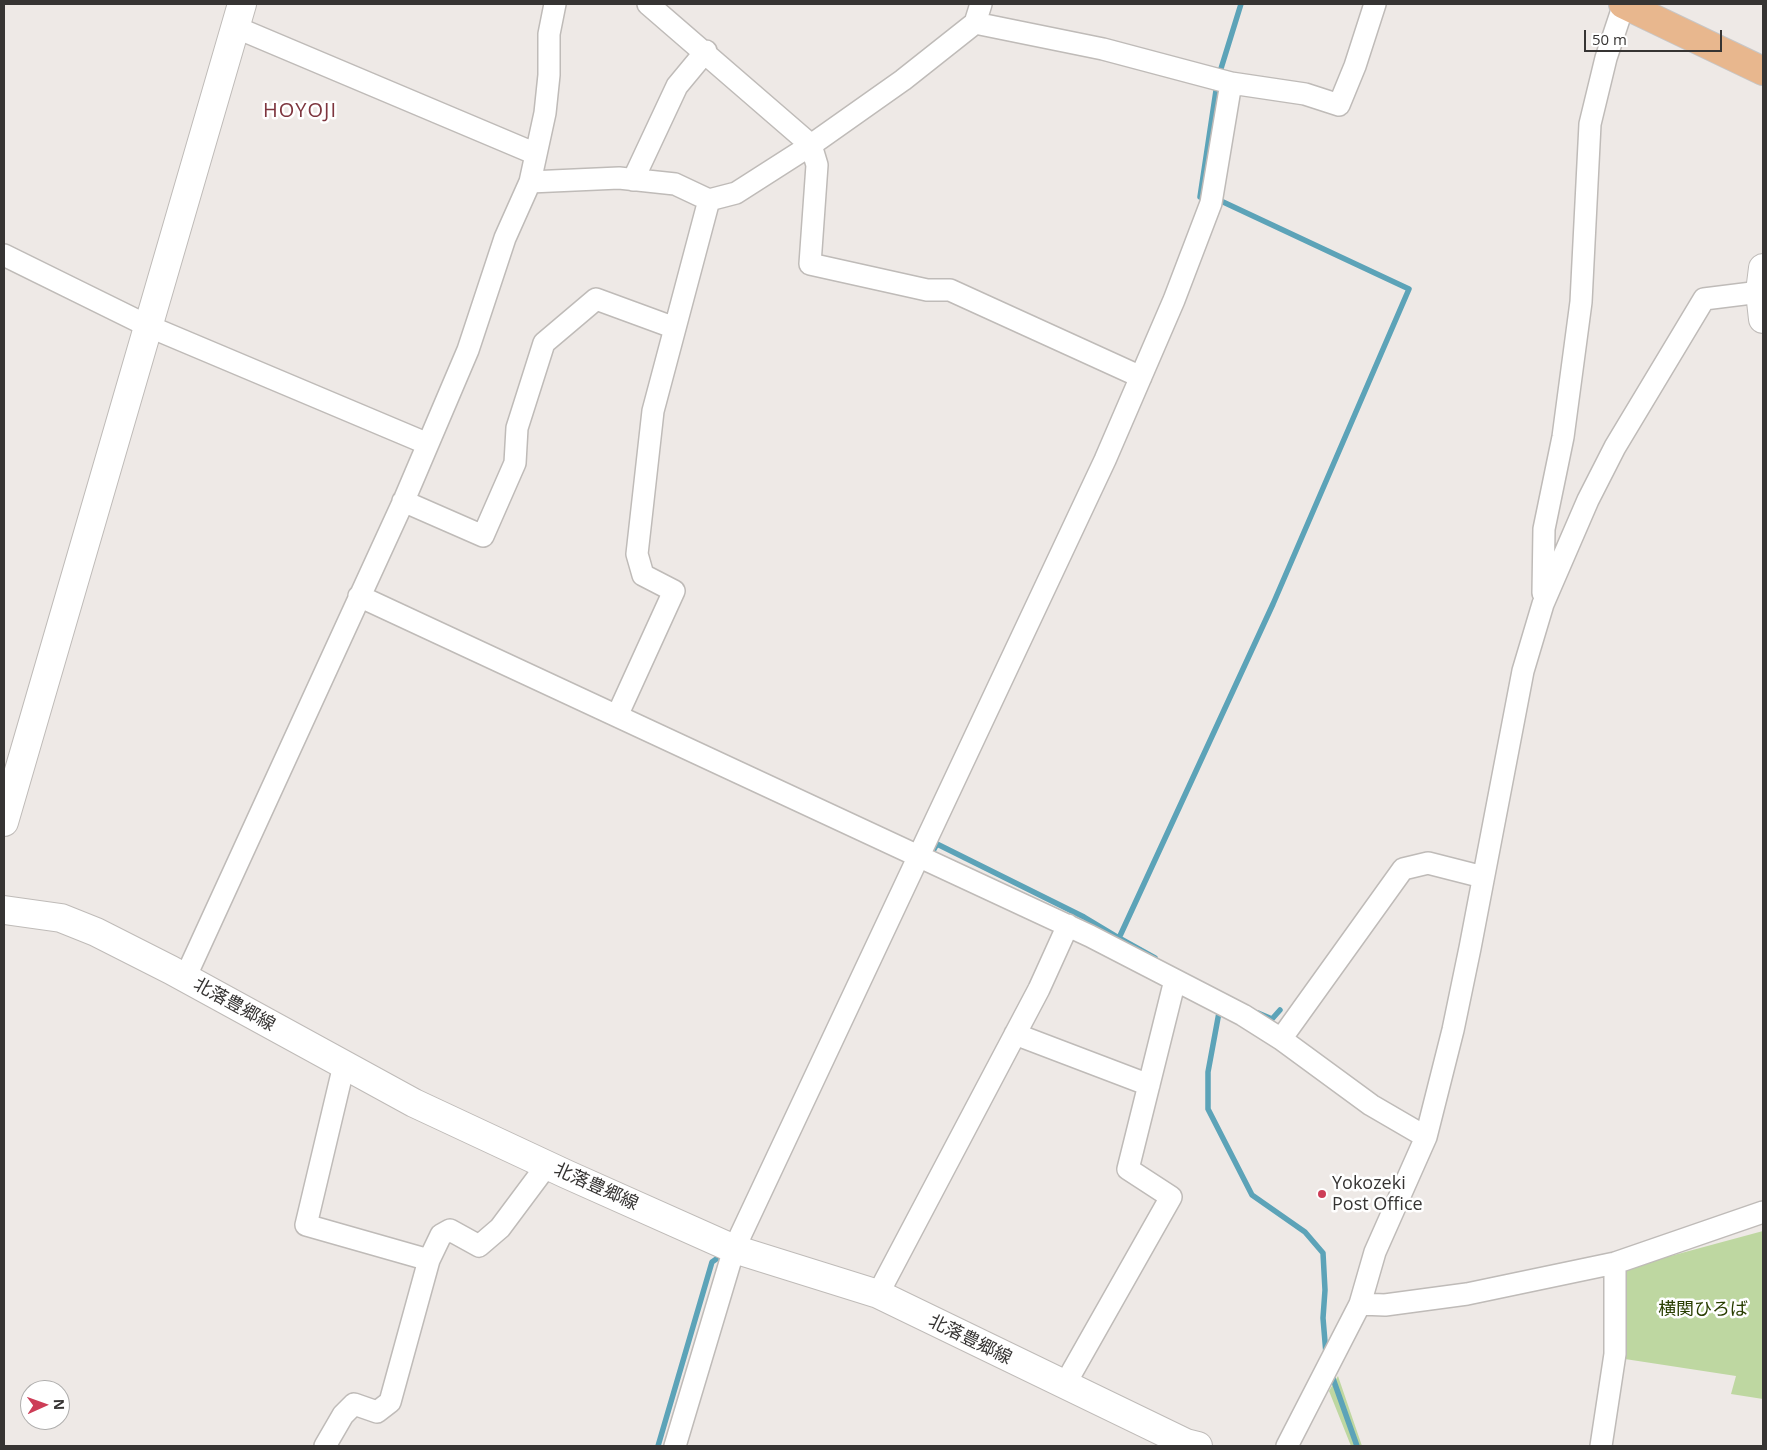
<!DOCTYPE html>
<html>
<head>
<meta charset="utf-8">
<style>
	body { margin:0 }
	#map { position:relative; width:1767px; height:1450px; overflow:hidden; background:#eee9e6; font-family:"Open Sans",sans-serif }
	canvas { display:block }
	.frame { position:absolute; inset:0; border:5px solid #363433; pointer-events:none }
	.north { position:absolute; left:20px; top:1380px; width:50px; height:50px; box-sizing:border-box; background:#fff; border:1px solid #afaead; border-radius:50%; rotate:88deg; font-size:14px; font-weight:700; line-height:20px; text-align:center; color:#363433 }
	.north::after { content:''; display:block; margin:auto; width:18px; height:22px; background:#cd3d57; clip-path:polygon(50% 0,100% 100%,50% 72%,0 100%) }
	.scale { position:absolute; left:1584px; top:30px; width:138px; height:22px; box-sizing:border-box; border:2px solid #363433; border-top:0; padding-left:6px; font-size:15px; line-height:18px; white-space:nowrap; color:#363433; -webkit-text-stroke:4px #fff; paint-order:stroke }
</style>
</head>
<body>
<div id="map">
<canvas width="1767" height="1450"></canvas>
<div class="frame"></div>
<div class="north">N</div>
<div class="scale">50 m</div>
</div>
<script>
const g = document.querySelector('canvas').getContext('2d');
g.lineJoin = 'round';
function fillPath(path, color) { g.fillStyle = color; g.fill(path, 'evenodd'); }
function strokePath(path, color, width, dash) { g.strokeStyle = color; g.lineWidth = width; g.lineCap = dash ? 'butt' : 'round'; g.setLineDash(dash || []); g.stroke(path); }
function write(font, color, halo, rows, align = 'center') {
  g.font = font + ' "Open Sans","Noto Sans JP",sans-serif'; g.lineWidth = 5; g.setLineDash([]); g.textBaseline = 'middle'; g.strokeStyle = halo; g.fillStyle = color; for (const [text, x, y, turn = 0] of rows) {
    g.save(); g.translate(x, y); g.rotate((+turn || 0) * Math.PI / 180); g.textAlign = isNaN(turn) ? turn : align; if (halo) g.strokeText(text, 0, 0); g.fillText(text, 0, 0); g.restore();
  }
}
fillPath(new Path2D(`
	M1763 1231V1399L1731 1394 1736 1376 1625 1359 1626 1268Z
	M1338 1376 1362 1446H1351L1329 1391Z`), '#bed7a1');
strokePath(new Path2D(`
	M1219 75 1241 4
	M929 858 937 844 1084 917 1119 938
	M1155 958 1119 938 1273 604 1409 289 1221 201 1200 197 1217 84
	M1220 1007 1208 1072V1109L1252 1195 1305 1232 1323 1253 1325 1290 1323 1318 1326 1354
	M1258 1013 1272 1019 1280 1010
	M1331 1373 1357 1446
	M658 1446 712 1262 725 1253`), '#5ca3b8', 5.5);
const minor = new Path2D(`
	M648 4 811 145 817 165 810 264 927 290H950L1141 377
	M975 23 1103 49 1231 83 1305 94 1339 105 1355 66 1375 4
	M235 27 536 154
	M633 180 677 86 706 51
	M530 182 619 178 675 184 709 200 736 193 811 145 903 80 975 23 981 4
	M4 255 148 326 428 444
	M403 501 483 536 515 463 517 428 544 343 596 299 675 328
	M1543 593 1544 529 1563 437 1581 302 1590 124 1606 58 1624 4
	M359 596 1090 936 1243 1015 1281 1039 1371 1105 1426 1137
	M617 716 674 591 643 575 637 554 653 411 709 200
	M185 978 405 498 468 350 505 238 530 182 545 113 549 75V34L555 4
	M1015 1034 1149 1085
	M1281 1039 1403 869 1428 863 1483 877
	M429 1260 441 1235 450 1230 479 1246 500 1228 547 1165
	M878 1294 1039 989 1068 925
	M1360 1304 1385 1305 1467 1294 1615 1263 1763 1212
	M1064 1386 1171 1197 1128 1169 1175 980
	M325 1446 343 1415 354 1404 377 1412 390 1402 429 1260 306 1225 344 1065
	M675 1446 734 1249 1105 460 1174 300 1211 203 1231 83
	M1287 1446 1360 1304 1375 1252 1426 1137 1453 1030 1470 948 1523 671 1543 604 1588 500 1615 447 1704 299 1760 292
	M1601 1446 1615 1354V1263`);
const tertiary = new Path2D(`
	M4 822 242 4`);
const secondary = new Path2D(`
	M1763 268 1760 292 1763 319
	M4 910 61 918 96 932 171 970 414 1103 566 1174 734 1249 878 1294 1186 1443 1198 1446`);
const primary = new Path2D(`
	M1623 4 1763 71`);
strokePath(minor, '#bfbbb8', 24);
strokePath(tertiary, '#bfbbb8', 30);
strokePath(secondary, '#bfbbb8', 30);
strokePath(primary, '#c7c6c6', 30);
strokePath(minor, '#fff', 21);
strokePath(tertiary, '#fff', 28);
strokePath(secondary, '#fff', 28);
strokePath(primary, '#e8b78e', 28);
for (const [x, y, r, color] of [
	[1322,1194,5,"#cd3d57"]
]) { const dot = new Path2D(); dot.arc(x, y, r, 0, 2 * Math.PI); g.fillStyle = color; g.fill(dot); strokePath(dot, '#fff', 2); }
write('18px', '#363433', '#fff', [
	["北落豊郷線",234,1005,29],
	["北落豊郷線",596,1187,24],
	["北落豊郷線",970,1340,26]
]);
write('18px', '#363433', '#fff', [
	["Yokozeki",1332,1184],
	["Post Office",1332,1205]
], 'left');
write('18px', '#293e01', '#fff', [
	["横関ひろば",1703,1310]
]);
g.letterSpacing = '1px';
write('20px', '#7d353e', '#fff', [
	["HOYOJI",300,111]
]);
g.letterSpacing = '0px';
</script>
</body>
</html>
